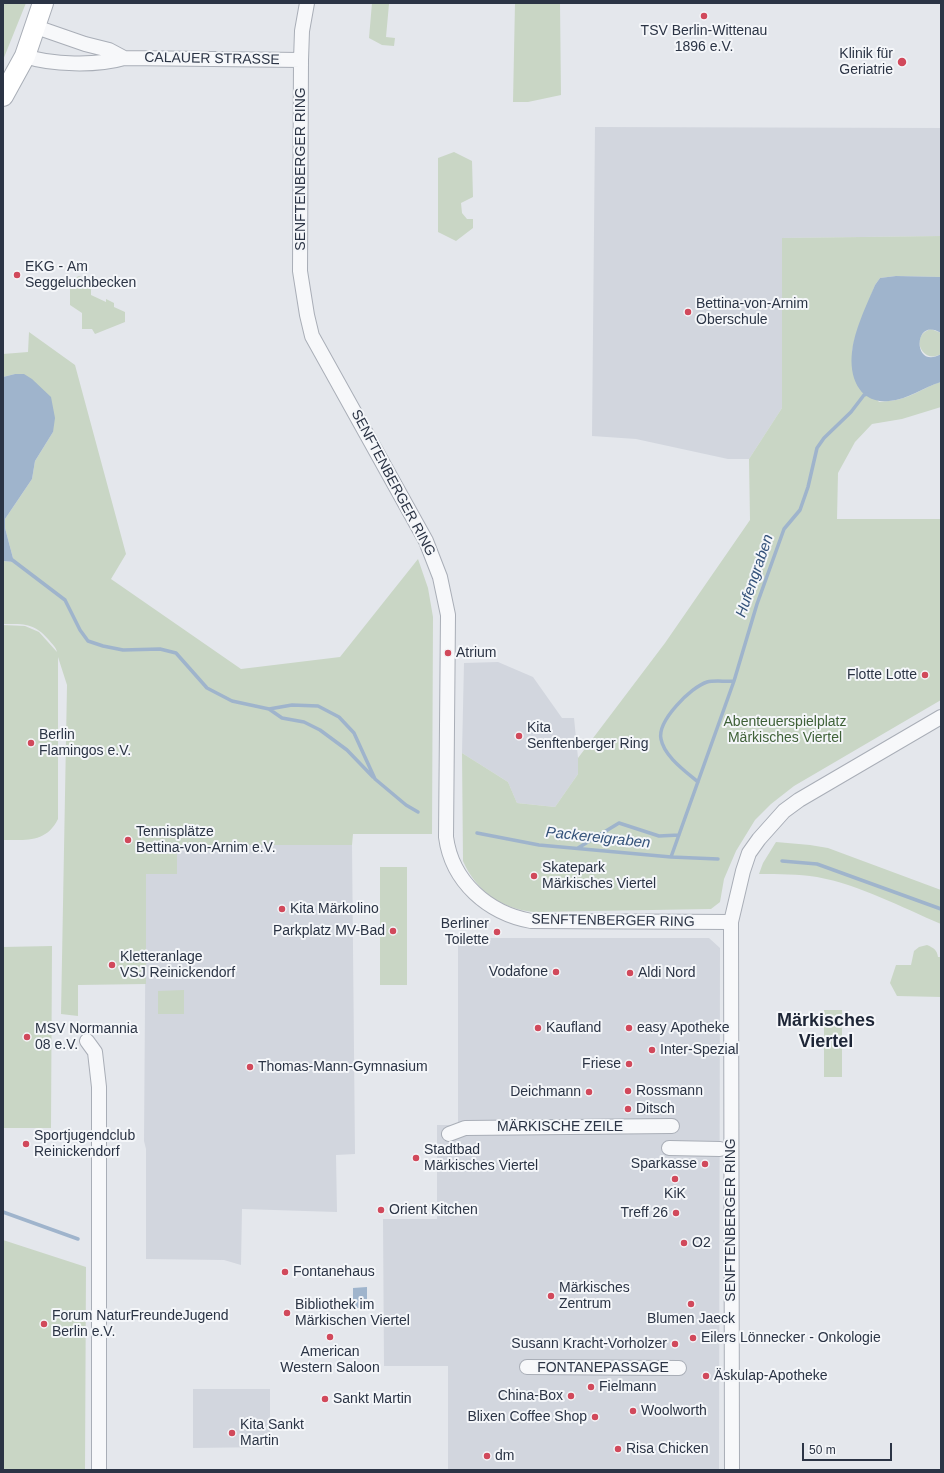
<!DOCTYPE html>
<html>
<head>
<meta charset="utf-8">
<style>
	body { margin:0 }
	#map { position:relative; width:944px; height:1473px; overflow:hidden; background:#e4e7ec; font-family:Helvetica,sans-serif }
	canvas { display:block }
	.frame { position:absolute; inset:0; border:4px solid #2b3445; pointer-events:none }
	.scale { position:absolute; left:802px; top:1443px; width:90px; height:18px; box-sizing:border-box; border:2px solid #2b3445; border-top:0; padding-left:5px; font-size:12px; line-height:14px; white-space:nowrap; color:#2b3445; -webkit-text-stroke:3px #f4f6f9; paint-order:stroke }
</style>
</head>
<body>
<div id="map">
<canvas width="944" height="1473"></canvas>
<div class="frame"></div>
<div class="scale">50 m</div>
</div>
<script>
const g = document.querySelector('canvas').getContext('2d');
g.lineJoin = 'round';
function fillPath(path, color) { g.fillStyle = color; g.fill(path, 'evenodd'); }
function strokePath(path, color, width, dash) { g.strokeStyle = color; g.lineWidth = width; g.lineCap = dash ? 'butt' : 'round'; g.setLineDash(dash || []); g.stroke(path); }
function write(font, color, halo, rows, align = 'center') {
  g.font = font + ' Helvetica,sans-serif'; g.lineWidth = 4; g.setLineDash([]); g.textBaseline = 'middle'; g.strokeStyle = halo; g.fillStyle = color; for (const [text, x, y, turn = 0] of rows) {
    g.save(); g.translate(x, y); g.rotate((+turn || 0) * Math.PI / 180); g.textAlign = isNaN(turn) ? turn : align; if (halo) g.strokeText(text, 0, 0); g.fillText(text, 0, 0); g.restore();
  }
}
fillPath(new Path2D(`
	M595 127 941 128V236L782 238V408L749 459H728L636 439 592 436Z
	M498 662 533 677 562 718H574L578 758V774L555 807 517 803 508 782 462 753 464 663Z
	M177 845H352L355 1154 336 1155 337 1212 242 1209 241 1265 224 1260 146 1259V1149L144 1141 146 873 176 874Z
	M458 938H709L720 948 719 1470H448V1366H384L383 1219H437V1125H458Z
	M193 1389H270V1447L193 1448Z`), '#d2d6de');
fillPath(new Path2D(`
	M3 3H26L3 60Z
	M372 3H392L389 4 386 37 395 38 394 46 382 45 369 38Z
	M515 3H560L561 95 528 102H513Z
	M454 152 472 161 473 197 461 203 462 213 467 219H473V228L456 241 438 232V158Z
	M941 236V277L896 276 880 278 875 285 855 338 852 351V368L879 402C889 401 900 400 909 396 920 392 929 385 941 382V407L902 419 872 424 855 442 838 473 837 519H941V700L794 786 771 804 755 820 736 851 724 879 720 902 711 909 534 912C502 909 476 891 463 861L462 753 508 782 517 803 555 807 578 774V758L665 643 750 520 749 459 782 408V238Z
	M79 276 91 282V295L106 302V299L114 303V307L125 312V322L95 334 92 329H82V313L70 305V280Z
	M931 329 941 333V354C922 365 909 335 931 329Z
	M29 332 75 365 126 554 111 579 241 669 340 657 418 559 428 588 433 617 432 834H353L352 845H177V874H146V984L78 985V1016L61 1014 67 685 58 657V819C46 843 26 840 3 840V625L25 626 39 632 57 652C56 647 52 644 48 639 34 623 24 624 3 624V561L14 562 5 528V519L32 479 35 461 53 432 15 374 3 377V354L28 352Z
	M776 842 810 845 828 848 941 890V924C901 907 860 885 817 877 798 874 779 874 759 874L763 863Z
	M380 867H407V985H380Z
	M927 945C934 948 937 950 938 957H941V997L897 996 890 983 896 965H911L914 951 919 947Z
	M52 946 51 1128H3V947Z
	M184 990V1014H158V991Z
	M824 1010H842V1077H824Z
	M3 1240 86 1267 85 1470H3Z`), '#c9d6c5');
fillPath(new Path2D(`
	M896 276 941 277V333C913 315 912 371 941 354V382C923 387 908 400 889 401 859 404 849 377 852 352 854 331 867 304 875 285L880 278Z
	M15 374H24L32 379 51 397 55 418 53 432 35 461 32 479 5 519V528L14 562 3 561V377Z
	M367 1287V1308H353V1288Z`), '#9fb4cc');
strokePath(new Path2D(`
	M11 559 65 600 80 630 88 641 103 646 123 650 160 649 176 653 207 688 232 701 269 709 292 705 318 706 339 717 354 733 375 779 406 805 418 812
	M269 709 282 718 304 722 320 730 347 750 373 777
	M698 782C685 771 664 756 661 739 657 721 691 687 707 682 715 680 726 682 734 681
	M477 833 539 845 671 857 718 859
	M578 848 619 823 659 836 679 835
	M671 857 734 681 757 604 784 529 800 510 808 487 817 448 824 438 851 412 864 395 867 394
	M782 861 817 864 941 909
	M3 1212 78 1239`), '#9fb4cc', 3.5);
const street = new Path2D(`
	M307 3 302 31 301 60 300 271 307 315 312 336 426 541 440 577 448 615 446 837C452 882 488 913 531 921L731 922
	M36 27 85 44 109 50 124 58
	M25 56C51 65 97 66 124 58L301 60
	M87 1041 95 1052 99 1087V1470
	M449 1134 465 1128 672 1126
	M669 1148 720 1149
	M527 1367 679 1368
	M732 1470 731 922 743 871 749 853 759 839 784 811 799 800 941 717`);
const secondary = new Path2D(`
	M3 96 25 56 43 3`);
strokePath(street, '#a9aeb7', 16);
strokePath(secondary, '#a9aeb7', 22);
strokePath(street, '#f7f8fa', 14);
strokePath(secondary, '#fff', 20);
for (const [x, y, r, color] of [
	[704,16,4,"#d1495b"],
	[902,62,5,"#d1495b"],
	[17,275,4,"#d1495b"],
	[688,312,4,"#d1495b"],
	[448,653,4,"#d1495b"],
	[925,675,4,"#d1495b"],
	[519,736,4,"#d1495b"],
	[31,743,4,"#d1495b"],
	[128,840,4,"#d1495b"],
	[534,876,4,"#d1495b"],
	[282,909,4,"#d1495b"],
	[393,931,4,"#d1495b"],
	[497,932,4,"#d1495b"],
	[112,965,4,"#d1495b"],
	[556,972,4,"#d1495b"],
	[630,973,4,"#d1495b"],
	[538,1028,4,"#d1495b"],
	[629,1028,4,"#d1495b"],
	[27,1037,4,"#d1495b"],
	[652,1050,4,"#d1495b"],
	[629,1064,4,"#d1495b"],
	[250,1067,4,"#d1495b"],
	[628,1091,4,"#d1495b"],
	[589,1092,4,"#d1495b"],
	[628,1109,4,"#d1495b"],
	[26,1144,4,"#d1495b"],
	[416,1158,4,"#d1495b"],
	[705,1164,4,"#d1495b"],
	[675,1179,4,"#d1495b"],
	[381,1210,4,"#d1495b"],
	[676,1213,4,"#d1495b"],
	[684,1243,4,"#d1495b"],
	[285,1272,4,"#d1495b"],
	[551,1296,4,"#d1495b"],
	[691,1304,4,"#d1495b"],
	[287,1313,4,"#d1495b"],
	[44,1324,4,"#d1495b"],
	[330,1337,4,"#d1495b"],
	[693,1338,4,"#d1495b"],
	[675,1344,4,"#d1495b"],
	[706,1376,4,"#d1495b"],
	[591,1387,4,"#d1495b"],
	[571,1396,4,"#d1495b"],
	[325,1399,4,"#d1495b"],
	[633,1411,4,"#d1495b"],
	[595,1417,4,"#d1495b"],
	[232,1433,4,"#d1495b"],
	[618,1449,4,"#d1495b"],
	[487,1456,4,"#d1495b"]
]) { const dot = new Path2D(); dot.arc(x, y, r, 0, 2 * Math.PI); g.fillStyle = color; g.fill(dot); strokePath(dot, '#f4f6f9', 1.5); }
write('14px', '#2b3445', '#f4f6f9', [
	["TSV Berlin-Wittenau",704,31,"center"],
	["1896 e.V.",704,47,"center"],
	["Klinik für",893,54,"right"],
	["Geriatrie",893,70,"right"],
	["EKG - Am",25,267],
	["Seggeluchbecken",25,283],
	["Bettina-von-Arnim",696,304],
	["Oberschule",696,320],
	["Atrium",456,653],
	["Flotte Lotte",917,675,"right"],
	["Kita",527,728],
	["Senftenberger Ring",527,744],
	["Berlin",39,735],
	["Flamingos e.V.",39,751],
	["Tennisplätze",136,832],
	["Bettina-von-Arnim e.V.",136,848],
	["Skatepark",542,868],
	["Märkisches Viertel",542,884],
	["Kita Märkolino",290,909],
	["Berliner",489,924,"right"],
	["Toilette",489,940,"right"],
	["Parkplatz MV-Bad",385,931,"right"],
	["Kletteranlage",120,957],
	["VSJ Reinickendorf",120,973],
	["Vodafone",548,972,"right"],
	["Aldi Nord",638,973],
	["Kaufland",546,1028],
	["easy Apotheke",637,1028],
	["MSV Normannia",35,1029],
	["08 e.V.",35,1045],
	["Inter-Spezial",660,1050],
	["Friese",621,1064,"right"],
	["Thomas-Mann-Gymnasium",258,1067],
	["Rossmann",636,1091],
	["Deichmann",581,1092,"right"],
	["Ditsch",636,1109],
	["Sportjugendclub",34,1136],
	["Reinickendorf",34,1152],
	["Stadtbad",424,1150],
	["Märkisches Viertel",424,1166],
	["Sparkasse",697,1164,"right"],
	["KiK",675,1194,"center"],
	["Orient Kitchen",389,1210],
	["Treff 26",668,1213,"right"],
	["O2",692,1243],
	["Fontanehaus",293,1272],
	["Märkisches",559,1288],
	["Zentrum",559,1304],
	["Bibliothek im",295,1305],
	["Märkischen Viertel",295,1321],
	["Forum NaturFreundeJugend",52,1316],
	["Berlin e.V.",52,1332],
	["Blumen Jaeck",691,1319,"center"],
	["Eilers Lönnecker - Onkologie",701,1338],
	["Susann Kracht-Vorholzer",667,1344,"right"],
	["American",330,1352,"center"],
	["Western Saloon",330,1368,"center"],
	["Äskulap-Apotheke",714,1376],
	["Fielmann",599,1387],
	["China-Box",563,1396,"right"],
	["Sankt Martin",333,1399],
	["Woolworth",641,1411],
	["Blixen Coffee Shop",587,1417,"right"],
	["Kita Sankt",240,1425],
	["Martin",240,1441],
	["Risa Chicken",626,1449],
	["dm",495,1456]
], 'left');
write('14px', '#2b3445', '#f4f6f9', [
	["CALAUER STRASSE",212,59,1],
	["SENFTENBERGER RING",301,169,-90],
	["SENFTENBERGER RING",393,483,62],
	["SENFTENBERGER RING",613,921,1],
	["MÄRKISCHE ZEILE",560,1127],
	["SENFTENBERGER RING",731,1220,-90],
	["FONTANEPASSAGE",603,1368]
]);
write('14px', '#3f6138', '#f4f6f9', [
	["Abenteuerspielplatz",785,722],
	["Märkisches Viertel",785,738]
]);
write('italic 15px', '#34527a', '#f4f6f9', [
	["Hufengraben",755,576,-71],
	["Packereigraben",598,838,6]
]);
write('bold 18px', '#1d2536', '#f4f6f9', [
	["Märkisches",826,1021],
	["Viertel",826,1042]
]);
</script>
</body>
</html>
